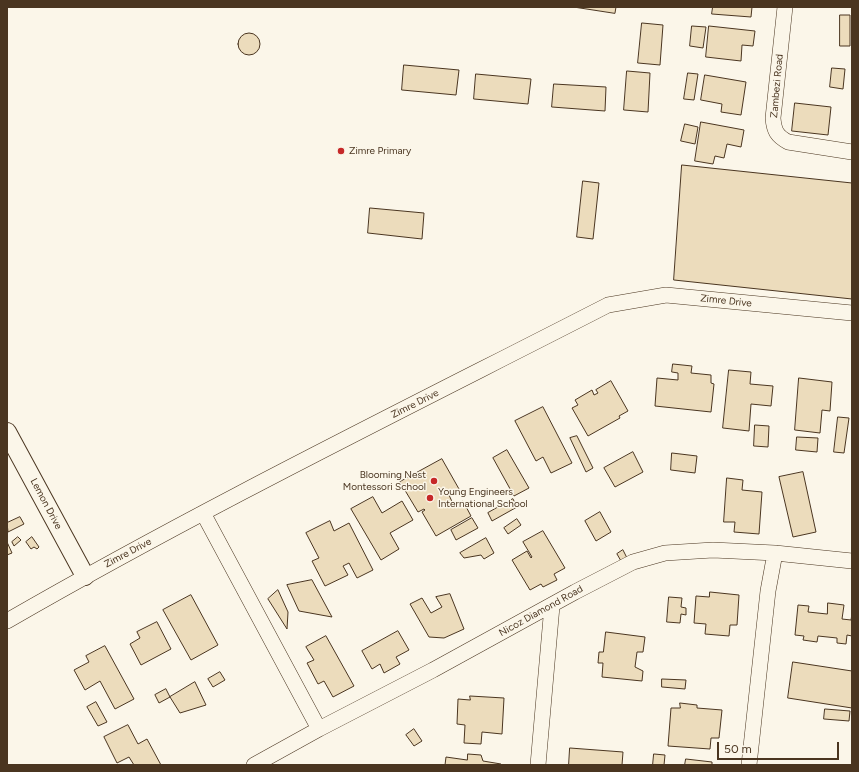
<!DOCTYPE html>
<html>
<head>
<meta charset="utf-8">
<style>
	body { margin:0 }
	#map { position:relative; width:859px; height:772px; overflow:hidden; background:#fbf6e9; font-family:Figtree,sans-serif }
	canvas { display:block }
	.frame { position:absolute; inset:0; border:8px solid #4a3520; pointer-events:none }
	.scale { position:absolute; left:717px; top:742px; width:122px; height:18px; box-sizing:border-box; border:2px solid #4a3520; border-top:0; padding-left:5px; font-size:12px; line-height:14px; white-space:nowrap; color:#4a3520; -webkit-text-stroke:3px #fbf6e9; paint-order:stroke }
</style>
</head>
<body>
<div id="map">
<canvas width="859" height="772"></canvas>
<div class="frame"></div>
<div class="scale">50 m</div>
</div>
<script>
const g = document.querySelector('canvas').getContext('2d');
g.lineJoin = 'round';
function fillPath(path, color) { g.fillStyle = color; g.fill(path, 'evenodd'); }
function strokePath(path, color, width, dash) { g.strokeStyle = color; g.lineWidth = width; g.lineCap = dash ? 'butt' : 'round'; g.setLineDash(dash || []); g.stroke(path); }
function write(font, color, halo, rows, align = 'center') {
  g.font = font + ' Figtree,sans-serif'; g.lineWidth = 3; g.setLineDash([]); g.textBaseline = 'middle'; g.strokeStyle = halo; g.fillStyle = color; for (const [text, x, y, turn = 0] of rows) {
    g.save(); g.translate(x, y); g.rotate((+turn || 0) * Math.PI / 180); g.textAlign = isNaN(turn) ? turn : align; if (halo) g.strokeText(text, 0, 0); g.fillText(text, 0, 0); g.restore();
  }
}
const building = new Path2D(`
	M574 7H616L615 13Z
	M713 7H752L751 17 712 14Z
	M840 15H850V46H840Z
	M642 23 663 25 660 65 638 63Z
	M692 26 706 27 703 48 690 46Z
	M709 26 755 31 753 46 742 45 741 61 706 57Z
	M238 44a11 11 0 1 1 22 0a11 11 0 1 1-22 0Z
	M404 65 459 70 456 95 402 90Z
	M832 68 845 69 843 89 830 87Z
	M627 71 650 73 648 112 624 110Z
	M688 73 698 74 694 100 684 99Z
	M476 74 531 79 528 104 474 99Z
	M705 75 746 82 741 115 721 112 722 104 701 100Z
	M554 84 606 87 605 111 552 107Z
	M795 103 831 107 828 135 792 131Z
	M701 122 744 130 741 147 727 144 724 158 715 156 713 164 695 161Z
	M685 124 698 127 695 144 681 141Z
	M682 165 852 183V299L674 280Z
	M583 181 599 183 593 239 577 237Z
	M370 208 424 213 422 239 368 233Z
	M673 364 692 366 691 373 711 375V383L714 384 711 412 655 406 657 378 678 380V373L672 372Z
	M729 370 751 372 750 384 773 386 771 406 751 404 749 431 723 428Z
	M799 378 832 382 830 411 822 410 820 433 795 430Z
	M611 381 628 411 619 416 620 418 588 436 572 408 578 405 575 400 592 390 594 395 598 393 596 390Z
	M543 407 572 463 551 473 543 457 536 461 515 421Z
	M838 417 849 418 844 453 834 452Z
	M755 425 769 426 768 447 754 446Z
	M577 436 593 468 586 472 570 438Z
	M797 437 818 438 817 452 796 450Z
	M507 450 529 488 514 496 493 458Z
	M633 452 643 472 615 487 604 468Z
	M672 453 697 456 695 473 671 470Z
	M442 459 459 489 449 495 454 506 463 501 471 516 436 536 422 512 425 510 424 509 418 512 400 482Z
	M803 472 816 532 793 537 779 477Z
	M727 478 743 480 742 490 762 492 759 534 734 532 735 522H724Z
	M373 497 382 513 402 501 413 520 390 533 399 549 381 560 351 509Z
	M513 499 517 507 492 521 488 513Z
	M600 512 611 532 596 541 585 521Z
	M20 517 24 524 8 532 7 523Z
	M472 518 478 528 456 540 451 530Z
	M517 519 521 525 508 534 504 528Z
	M330 521 334 531 349 523 373 570 357 578 349 563 343 566 348 575 325 586 312 561 319 558 306 533Z
	M543 531 565 568 554 574 557 580 543 587 541 584 530 590 512 560 527 551 531 558 532 557 523 542Z
	M18 537 21 540 14 546 12 542Z
	M32 537 39 547 37 549 34 547 31 549 26 542Z
	M486 538 494 553 484 559 481 555 464 558 460 553Z
	M7 542 12 553 7 555Z
	M623 550 627 558 621 561 617 554Z
	M312 580 332 617 299 611 287 585Z
	M278 590 288 612 287 629 268 599Z
	M710 592 739 595 737 625H730L729 636 705 634 706 624 694 623 696 596 709 597Z
	M450 594 464 629 444 638 429 637 410 604 422 598 431 613 442 607 436 597Z
	M191 595 218 645 191 660 163 610Z
	M669 597 682 598 681 607 686 608V615L681 614 680 623 667 622Z
	M828 603 844 605 842 619 851 620 852 614V636L847 635 846 644 837 643V638L818 636 817 642 803 640 804 636 795 635 798 605 809 606 808 612 827 614Z
	M157 622 171 649 141 665 130 644 140 638 137 632Z
	M398 631 409 650 396 657 400 664 384 673 380 664 372 669 362 651Z
	M606 632 645 637 643 652H637L635 667 643 671 642 681 602 677 603 663H598L599 652H603Z
	M326 636 354 686 333 697 324 681 318 684 307 663 314 660 306 647Z
	M105 646 134 699 115 709 100 681 85 690 74 670 89 662 86 656Z
	M793 662 852 671V708L788 698Z
	M220 672 225 680 213 687 208 679Z
	M662 679 686 680 685 689 662 687Z
	M195 682 206 705 180 713 170 697Z
	M166 689 170 697 159 703 155 695Z
	M470 696 504 698 502 734 482 732 481 744 464 743 465 725 457 724 458 699 470 700Z
	M96 702 107 722 98 726 87 707Z
	M680 703 697 705V708L722 710 719 738H711L710 749 668 746 671 708H680Z
	M825 709 850 711 849 721 824 719Z
	M128 725 138 744 147 739 161 765H134L129 757 117 763 104 737Z
	M414 729 422 741 414 746 406 735Z
	M570 748 623 752 622 765H569Z
	M468 754 481 755 483 761 501 764V765H445L446 757 467 760Z
	M654 754 665 755 664 765H653Z
	M686 759 712 762V765H685Z`);
fillPath(building, '#ecdcbc');
strokePath(building, '#4a3520', 1);
const minor = new Path2D(`
	M785 7 773 118C774 131 777 136 788 142L852 152
	M203 513 319 729
	M7 621C203 508 407 408 608 305L666 295 852 313
	M254 765 319 729 433 670 575 592 633 562 665 553 713 550 775 553 852 561
	M538 765 552 606
	M749 765 768 591 775 553`);
const tertiary = new Path2D(`
	M7 432 85 576`);
strokePath(minor, '#4a3520', 16);
strokePath(tertiary, '#4a3520', 20);
strokePath(minor, '#fbf6e9', 15);
strokePath(tertiary, '#fbf6e9', 18);
for (const [x, y, r, color] of [
	[341,151,4,"#c62828"],
	[434,481,4,"#c62828"],
	[430,498,4,"#c62828"]
]) { const dot = new Path2D(); dot.arc(x, y, r, 0, 2 * Math.PI); g.fillStyle = color; g.fill(dot); strokePath(dot, '#fbf6e9', 1.5); }
write('10px', '#4a3520', '#fbf6e9', [
	["Zambezi Road",777,86,-85],
	["Zimre Drive",726,301,6],
	["Zimre Drive",415,404,-27],
	["Lemon Drive",46,504,62],
	["Zimre Drive",128,553,-28],
	["Nicoz Diamond Road",541,611,-29]
]);
write('10px', '#4a3520', '#fbf6e9', [
	["Zimre Primary",349,151],
	["Blooming Nest",426,475,"right"],
	["Montessori School",426,487,"right"],
	["Young Engineers",438,492],
	["International School",438,504]
], 'left');
</script>
</body>
</html>
